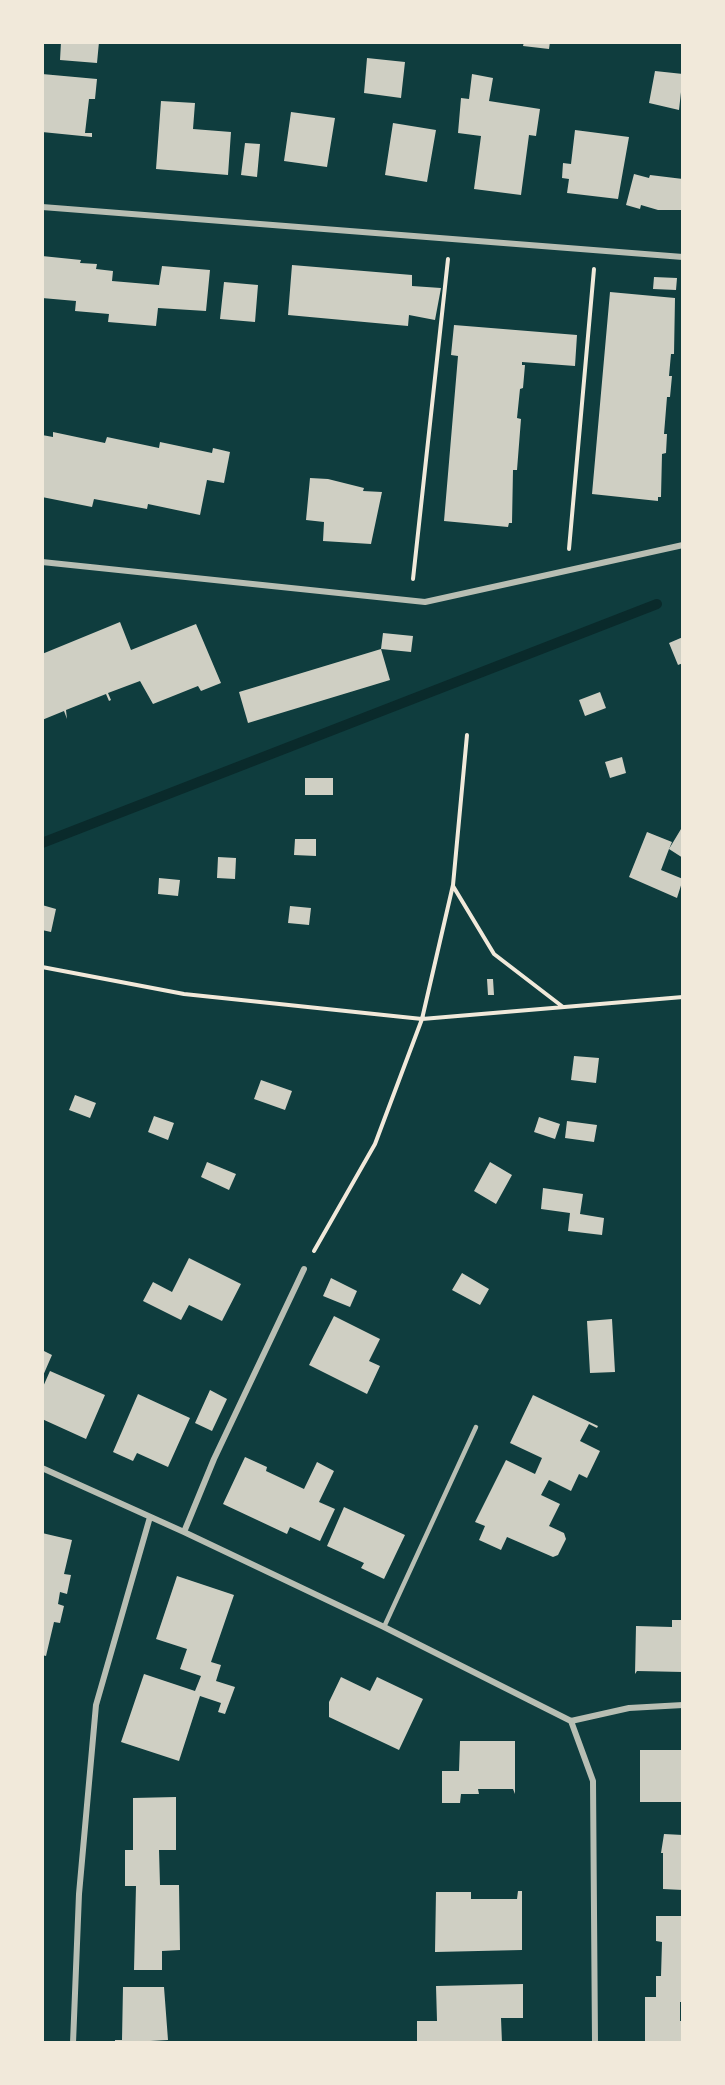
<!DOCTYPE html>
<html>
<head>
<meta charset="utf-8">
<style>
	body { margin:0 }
	#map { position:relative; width:725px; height:2085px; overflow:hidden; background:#0f3d3e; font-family:"Titillium Web",sans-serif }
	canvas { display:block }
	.frame { position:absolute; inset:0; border:44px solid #f1e9da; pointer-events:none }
</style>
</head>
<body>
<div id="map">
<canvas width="725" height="2085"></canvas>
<div class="frame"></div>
</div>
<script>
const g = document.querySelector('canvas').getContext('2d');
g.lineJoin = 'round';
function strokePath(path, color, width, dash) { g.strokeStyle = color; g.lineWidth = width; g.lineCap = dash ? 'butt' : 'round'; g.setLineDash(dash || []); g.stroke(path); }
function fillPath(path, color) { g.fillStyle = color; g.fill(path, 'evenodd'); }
strokePath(new Path2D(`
	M42 843 657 604`), '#0a2a2b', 10);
fillPath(new Path2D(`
	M61 42H99L97 63 60 60Z
	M524 42H550L549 49 523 46Z
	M367 58 405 62 401 98 364 93Z
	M655 71 683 74 679 110 649 103Z
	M42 74 97 79 95 99H89L85 133H92V137L42 132Z
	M472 74 493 78 489 101 540 109 536 136 529 135 521 195 474 189 481 136 458 133 461 98 469 99Z
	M161 101 195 103 193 129 231 132 228 175 156 169Z
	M291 112 335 118 327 167 284 161Z
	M393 123 436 130 427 182 385 175Z
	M575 130 629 137 618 199 567 193 569 179 562 178 563 163 571 164Z
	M245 143 260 144 257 177 241 175Z
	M634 174 649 178 650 175 683 179V210H658L641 205 640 209 626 205Z
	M42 256 81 260 80 263 97 264 96 269 113 271 112 281 159 285 162 266 210 270 206 311 158 308 156 326 108 322 109 314 75 311 76 301 42 298Z
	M292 265 412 275V286L441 288 435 320 409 315 408 326 288 315Z
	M654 277 677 278 676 290 653 289Z
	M224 282 258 285 255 322 220 319Z
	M610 292 675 298 674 354H671L669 376H672L670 397H667L664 434H667L666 453 662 454 661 497H658V501L592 494Z
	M454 325 577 335 575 366 522 362V365H525L523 388 520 389 517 418 521 419 517 470H513L512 523H509L508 527 444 521 458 356 451 355Z
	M53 432 105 443 107 437 159 448 160 442 212 453 213 448 230 452 224 483 207 480 200 515 148 504 147 509 94 499 92 507 42 497V435L53 437Z
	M310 478 328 479 364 488 363 491 382 492 371 544 323 541 324 522 306 520Z
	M120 622 131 650 196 624 221 683 201 691 198 686 153 704 140 681 108 693 111 700 109 701 106 694 66 710 67 719 64 711 42 720V654Z
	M383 633 413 636 411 652 381 649Z
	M683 637V663L678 665 669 643Z
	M381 649 390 680 248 723 239 692Z
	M600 692 606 708 585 716 579 700Z
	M622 757 626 773 610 778 605 762Z
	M305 778H333V795H305Z
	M681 829 683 858 669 849 661 870 683 879 677 898 629 877 647 832 672 842 669 849Z
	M295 839H316V856L294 855Z
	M218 857 236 858 235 879 217 878Z
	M159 878 180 880 178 896 158 894Z
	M42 905 56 909 51 932 42 930Z
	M290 906 311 908 309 925 288 923Z
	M487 979H493L494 995H488Z
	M574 1056 599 1058 596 1083 571 1080Z
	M261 1080 292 1091 285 1110 254 1099Z
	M75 1095 96 1103 90 1118 69 1110Z
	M154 1116 174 1123 168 1140 148 1132Z
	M539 1117 560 1124 555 1139 534 1132Z
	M567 1121 597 1125 594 1142 565 1138Z
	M207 1162 236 1174 229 1190 201 1177Z
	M490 1162 512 1175 496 1204 474 1191Z
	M543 1188 583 1194 580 1214 604 1218 602 1235 568 1231 570 1213 541 1209Z
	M189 1258 241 1284 222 1321 189 1305 181 1320 143 1301 153 1282 172 1292Z
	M462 1273 489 1289 480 1305 452 1290Z
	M331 1278 357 1291 350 1307 323 1296Z
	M334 1316 380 1339 369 1361 380 1366 367 1394 309 1365Z
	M612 1319 615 1372 590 1373 587 1321Z
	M42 1350 52 1355 42 1378Z
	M50 1371 105 1395 86 1439 42 1419V1389Z
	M210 1390 227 1399 212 1431 195 1423Z
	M138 1394 190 1418 168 1467 137 1453 133 1461 113 1452Z
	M533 1395 598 1426 597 1428 589 1424 580 1441 600 1451 587 1478 579 1474 571 1491 549 1480 541 1495 560 1504 549 1526 564 1533 566 1539 558 1555 553 1557 507 1537 501 1550 479 1540 485 1526 475 1522 506 1460 535 1474 542 1458 510 1443Z
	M245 1457 267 1467 266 1471 304 1489 317 1462 334 1471 319 1502 335 1509 320 1541 290 1527 287 1534 223 1504Z
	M344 1507 405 1535 384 1579 361 1568 364 1563 327 1546Z
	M42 1533 72 1540 64 1574 71 1575 67 1594 60 1592 58 1604 64 1606 60 1623 54 1622 46 1656 42 1655Z
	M177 1576 234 1595 211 1662 221 1665 216 1681 235 1687 225 1714 218 1712 221 1703 200 1696 179 1761 121 1742 144 1674 195 1691 201 1676 180 1669 187 1649 156 1639Z
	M672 1620H683V1672L637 1671 635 1674 636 1626 672 1627Z
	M341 1677 370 1691 377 1677 423 1699 399 1750 329 1717V1702Z
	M460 1741H515V1794L513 1789H478L479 1794H461L460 1803H442V1771H459Z
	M640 1750H683V1802H640Z
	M176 1797V1850H159L160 1885H179L180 1950 162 1951V1970H134L136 1886H125V1850H133V1798Z
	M664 1834 683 1835V1890L663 1889V1853H661Z
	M518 1891H522V1950L435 1952 436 1892H471V1899H517Z
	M656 1916H683V2002H680V2021H683V2043L645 2041V1997H656V1976H661L662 1942 656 1941Z
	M523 1984V2018H501L502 2043H417V2021H437L436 1986Z
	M123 1987H164L168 2040 115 2043V2040H122Z`), '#cfcfc3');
strokePath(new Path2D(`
	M569 549 594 269
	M413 579 448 259
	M453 886 494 954 563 1007
	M42 967 184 994 422 1019 453 885 467 735
	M314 1251 375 1144 422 1019 683 997`), '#f1e9da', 4);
strokePath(new Path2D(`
	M384 1627 476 1427`), '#b8beb3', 4.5);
strokePath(new Path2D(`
	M42 207 683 257
	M42 562 425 602 683 545
	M42 1468 184 1532 384 1627 571 1721 629 1708 683 1705
	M184 1532 214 1459 304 1269
	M571 1721 593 1781 595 2043
	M73 2043 79 1894 96 1705 150 1517`), '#b8beb3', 6);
</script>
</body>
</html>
